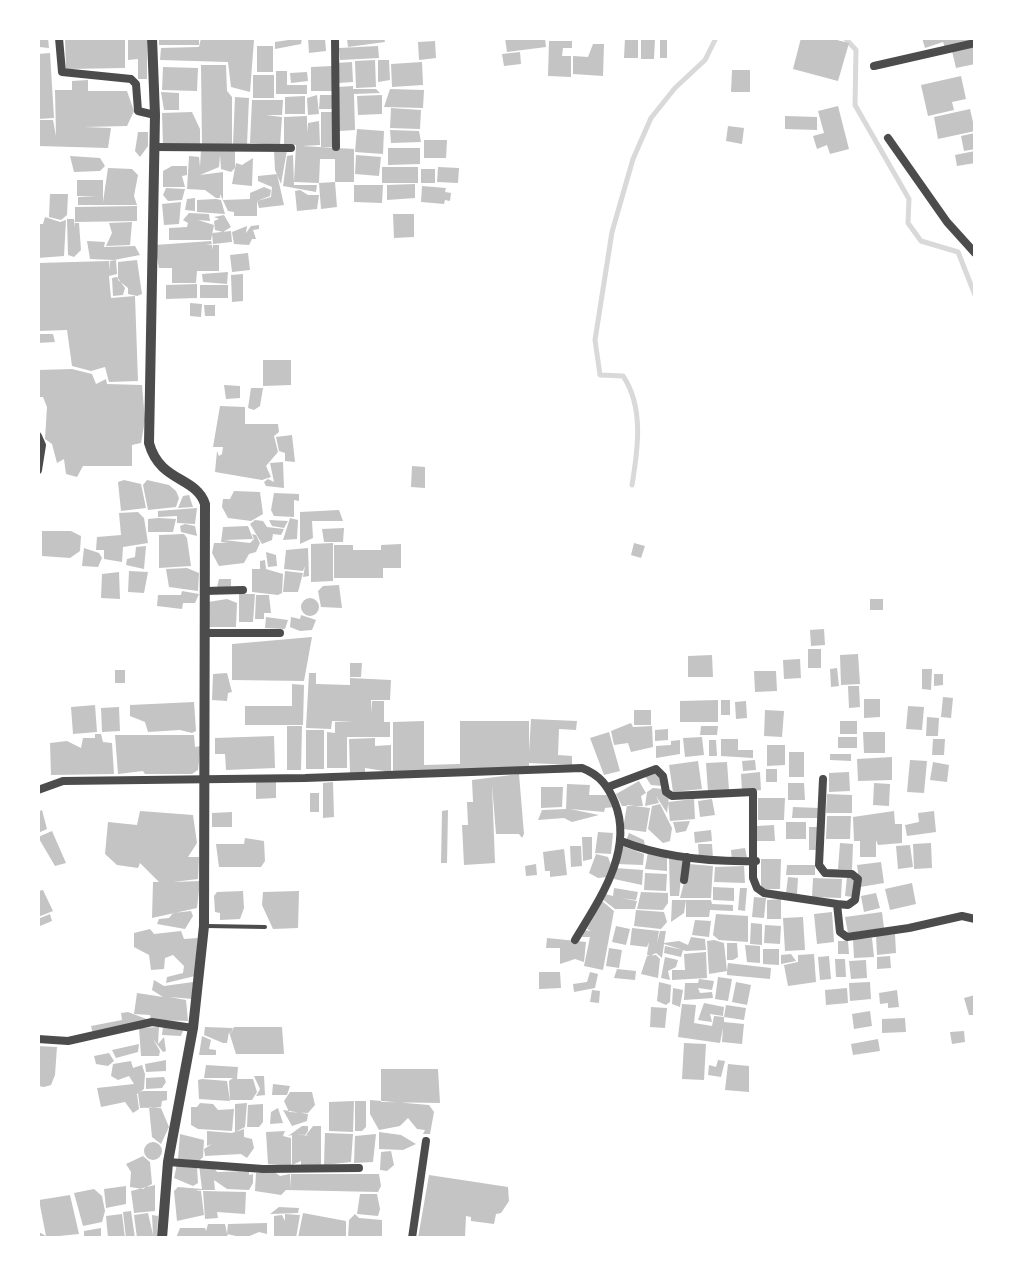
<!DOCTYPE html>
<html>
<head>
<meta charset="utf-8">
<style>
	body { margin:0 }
	#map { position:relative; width:1013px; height:1276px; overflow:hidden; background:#fff; font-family:"IBM Plex Serif",serif }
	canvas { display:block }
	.frame { position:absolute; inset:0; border:40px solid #fff; pointer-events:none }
</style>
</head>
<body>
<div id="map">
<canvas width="1013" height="1276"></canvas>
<div class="frame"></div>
</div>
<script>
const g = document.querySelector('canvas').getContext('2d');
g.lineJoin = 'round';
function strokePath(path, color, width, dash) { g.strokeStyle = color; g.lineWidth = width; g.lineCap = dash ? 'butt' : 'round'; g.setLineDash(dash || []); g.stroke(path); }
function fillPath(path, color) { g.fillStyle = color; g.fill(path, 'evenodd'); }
strokePath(new Path2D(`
	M845 38 856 50 855 105 909 199 908 223 921 241 958 252 975 295
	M632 485C638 449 644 407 623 376L600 375 595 340 612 232 633 159 651 118 675 88 705 60 716 38`), '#d9d9d9', 5);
fillPath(new Path2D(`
	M38 38H48L49 48 39 47Z
	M125 38V68L66 69 65 39Z
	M128 38H147V79H138V59L128 60Z
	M159 38H199V45H159Z
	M201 38 254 40 250 92 231 87 228 62 160 60 161 48 199 47Z
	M302 38 301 44 275 49V42Z
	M308 38H325L326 51 309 53Z
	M347 38H384L385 42 348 47Z
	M505 38H545L546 47 507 52Z
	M625 38H638V58H624Z
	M641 38H655L654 59H641Z
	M660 38H667V58H660Z
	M801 38H829L849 43 838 81 793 69Z
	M922 38H975V39L945 48 943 42 925 48Z
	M435 41 436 58 419 60 418 42Z
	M549 41H572V48H563L562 56H571V77L548 76Z
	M593 44H604L603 76 573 74V56L588 57Z
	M257 46H273V72H257Z
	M378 46 379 58 340 60 339 48Z
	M975 46V64L956 68 952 51Z
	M520 52 521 64 504 66 502 54Z
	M50 53 54 118 38 119V54Z
	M375 60 376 87 356 88 355 61Z
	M378 60H389L390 80 378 82Z
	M352 62 353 82 338 83 337 63Z
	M422 62 423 85 392 87 391 64Z
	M201 65H226L227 91 232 97V146H202Z
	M332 66 333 91H311V67Z
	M163 67 198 68 197 91 162 90Z
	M732 70H750V92H731Z
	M276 71H287V85H307V94H276Z
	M307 72 308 81 291 83 290 73Z
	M253 75H274V98H253Z
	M961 76 966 99 952 102 954 110 928 116 921 85Z
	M88 80V91H127L134 111 127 126 84 127 111 128 108 148 38 146V120H53L56 136 55 90H72V81Z
	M353 86V89H376L380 93 354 94 355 130 339 131 337 87Z
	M390 89 424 90 423 108 384 107Z
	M161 92 179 93V110H164Z
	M317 95 319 114 308 115 307 98Z
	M320 95H333L332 109H319Z
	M382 95V114L358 115 357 96Z
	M305 96V114H285V97Z
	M235 97 249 98 247 145 233 144Z
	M252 100H283L282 115H266L282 117 280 145 250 143Z
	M838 106 849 149 830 154 827 145 817 149 813 136 824 133 818 111Z
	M391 108 421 110 420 129 390 128Z
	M970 109 975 131 938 139 934 117Z
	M192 112 200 129V145L163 146 162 113Z
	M321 112H333L335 147H321Z
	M307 116V133L308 123 319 121 320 145 302 146 354 149V182H335L337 207 321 209 319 183 335 182V159H320L319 183 294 182 296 145H284V117Z
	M785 116 817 117V130L785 129Z
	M728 126 744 128 742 144 726 141Z
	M357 129 384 131 383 154 355 152Z
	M390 130 419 131 421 142 391 143Z
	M138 132H148V146L140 157 135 151Z
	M975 133V149L964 151 961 136Z
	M424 140H447L446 158H424Z
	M388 148H420V164L388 165Z
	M201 149 235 151V168L231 172 221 169 220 155 219 167 200 175 223 172V200L250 199V193L264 187 271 190 270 196 257 201 271 197 272 187 258 181V176L277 174 284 205 259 208 257 201V216H234V212L228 211 220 194V198H216L205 190 187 189 189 156 199 157 200 167Z
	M287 150 281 184 275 170 274 151Z
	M975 151V163L957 166 955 155Z
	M293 155 294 185H317L316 192 283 186 287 156Z
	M356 155 381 157 379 176 355 174Z
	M70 156 100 158 105 166 100 171 74 172Z
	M253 158 252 186 232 184 236 163 242 165Z
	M172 166H187V175L182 176 185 187H163V171Z
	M382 167H418V183H382Z
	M438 167 459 168 458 183 437 182Z
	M108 168 132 169 138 175 134 196 137 205H78V197L97 196H77V180H103V202Z
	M421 169H435V183H421Z
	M415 184V198L387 200V185Z
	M354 185H383L382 203 354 202Z
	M422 186 446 188 445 192 451 193 450 201 445 200 444 204 421 202Z
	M166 188 185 189 182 200 168 201 163 195Z
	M300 190 308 195H319L317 209 297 211 295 191Z
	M50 194H68L67 215 61 220 49 217Z
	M195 198V211L185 210 187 199Z
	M216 199 221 200 225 214 197 212V200Z
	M181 202 179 224 164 225 162 204Z
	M137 206V221L75 222V207Z
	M189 213 209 214 210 221 198 220 214 225 211 240H169V228L187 227 188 223 183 220Z
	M393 214H414V237L394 238Z
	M224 215 231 227 223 232 215 230 214 221 219 219 214 217Z
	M45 217 60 222 66 220 64 256 38 258V224H43Z
	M67 219H74L75 228V223H79L81 250 74 257 68 255Z
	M132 222 130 245 106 246 112 233 109 223Z
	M259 225V229L253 230 256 239H252L249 245 234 244 232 232 247 226 246 233 251 226Z
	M231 231 232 242 213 244 212 233Z
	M87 241 105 242 104 247 135 246 140 255 114 260 90 259Z
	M211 241 212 244 206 245H212L213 250V245H219V271H197L196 283H172V268H159L155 245Z
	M248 253 250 270 232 272 230 255Z
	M116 260 117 274 109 276 111 298 135 296 138 381 109 382 105 367 91 371 72 366 67 330 38 331V263L109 261 110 271V261Z
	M137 260 142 294 137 296 128 294V288L118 280V262Z
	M228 272 227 284 203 282 202 274Z
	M243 274V301L232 302 231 275Z
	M117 277 125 288 123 295 113 296 112 278Z
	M197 284V298L166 299V285Z
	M200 285H228V298H200Z
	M190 303 202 304 201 317 190 316Z
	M204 305H215V316H205Z
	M38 334H53L55 342 38 343Z
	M263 360H291V385L263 386Z
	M72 369 92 374 96 384 106 379 107 384 142 385 145 420 141 443 132 445V466H83L77 477 66 474 64 459 57 463 52 444 45 439 47 407 43 397H38V370Z
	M224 385 240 386V398L226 399Z
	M251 388H263L260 406 254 410 248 408Z
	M220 406 245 407V424H278L279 432 274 436 278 452 266 466 271 477 262 480 215 472 217 451 219 456 222 454 223 447H213Z
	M292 435 295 462 285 461V453L279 451 276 437Z
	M283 462 284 488 266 486 264 482 268 479 274 482 270 463Z
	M412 466 425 467V488L411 487Z
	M124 480 141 484 146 508 121 511 118 482Z
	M147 480 169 485 176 491 179 498 176 507 148 510 143 485Z
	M234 491 260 492 263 514 251 521 228 518 222 507 223 499H230Z
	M274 493 299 494V501L294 500V517L274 516 271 510Z
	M189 495 193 507 178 508 183 496Z
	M197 508 195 524 177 523V516L158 517V511Z
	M339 510 343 521H312L313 538 300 544V512Z
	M138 512 144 518 148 543 123 547 122 562 104 559V550H96L97 537 121 535 119 513Z
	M159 518 176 519 173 532H148V519Z
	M290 518 298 520 297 539 283 540Z
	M255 520 263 521 267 527 284 529 281 535 273 534 272 540 262 544 250 524Z
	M269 520 288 521 284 528 272 526Z
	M185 524 195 526 197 536 181 532 180 526Z
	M248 526 253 539 224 540 250 543 254 539 252 534 256 535 260 543 256 552 249 554 244 563 219 566 212 553 214 543H228L221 542 223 527Z
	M344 528 343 542H324L322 529Z
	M42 531H71L81 536 80 551 70 558 42 556Z
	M184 534 187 538 191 566 159 568V535Z
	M333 543V581L311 582V544Z
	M634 543 645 546 641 558 631 555Z
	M401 544V568H383V578H334V545H353V550H381V545Z
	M146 546 144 569 126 565 127 559 135 557 136 547Z
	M84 548 99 553 102 558 98 567 82 566Z
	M308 548 309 576 303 577 305 566 303 571 284 569 286 550Z
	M266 552 276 555 277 566 268 567Z
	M265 560 266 569 283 574 282 593 278 595 252 592V569H260V561Z
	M187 568 199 573 198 591 169 587 166 569Z
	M129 571 148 572 144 593 128 592Z
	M285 571 303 573 298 592H283Z
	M119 572 120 599 101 598 102 574Z
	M219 579H231V589L217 587Z
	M339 585 342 608 321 607 318 591 323 586Z
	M182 591 199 594 195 603H183L182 609 157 606 158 595H181Z
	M239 594H255L253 622H239Z
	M256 595H269L271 613H264V619H255Z
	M301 607a9 9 0 1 1 18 0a9 9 0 1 1-18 0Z
	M227 599 237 603 236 627H209L208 602Z
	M870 599H883V610H870Z
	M301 615 316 620 312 630 300 631 290 627 291 617 300 619Z
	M266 617 288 620 285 629 265 628Z
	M824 629 825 645 811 646 810 630Z
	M312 637 304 681 232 680V644Z
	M808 649H821V668H808Z
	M858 654 860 684 841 685 840 655Z
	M712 655 713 677H688V656Z
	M800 659 801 678 784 679 783 660Z
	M350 663H362L361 677H350Z
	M837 668 839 686 831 687 830 669Z
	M922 669H932L931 690 922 689Z
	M115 670H125V683H115Z
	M754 671H776L777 691 755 692Z
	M227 673 232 692 228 693 227 701 212 700 213 674Z
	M309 673H316V684L350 685V678L391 680 390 700H371V713L372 701H384V722H390V737H347V768H327V732L335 733V722H354L332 721 331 729 306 728Z
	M934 674H943V685L934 686Z
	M292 684 304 685 303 725H245V706H292Z
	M848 686H859L860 707 849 708Z
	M943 697 953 698 951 718 941 717Z
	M864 699H880V717L864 718Z
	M718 700V722H680V701Z
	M721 700H730V715H721Z
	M746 701 747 718 736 719 735 702Z
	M194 702 196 731 192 733 180 730 148 732 145 722 130 716V705Z
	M95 705 97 732 73 734 71 707Z
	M908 706 924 707 922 730 906 729Z
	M119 707 120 731 102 732 101 708Z
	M634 710H651V725H634Z
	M765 710 784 711 782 737 764 736Z
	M927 717 939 718 938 736H926Z
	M531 719 577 721 576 730 559 729 558 755 572 756V765L529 763V770L393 771V722L424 721V765L460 764V721H529V752Z
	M840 721H857V734H840Z
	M631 723 633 727 652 726 653 747 631 752 628 743 614 745 611 731Z
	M287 726H302L301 770H287Z
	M701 726H718L717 735H700Z
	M668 729V740L655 741V730Z
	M306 730H324V769H306Z
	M609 732 620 771 604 775 590 738Z
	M863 732H885V753H864Z
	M95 734H101L103 742 112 743 114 774 51 775 50 743 67 741 81 748 83 738H95Z
	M115 735H194L195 747 201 746 198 770 192 774H145L143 771 118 774Z
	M274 736 275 768 226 770 225 754H215V738Z
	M702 737 704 755 685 757 683 738Z
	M838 737H857V748H838Z
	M375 738V746L391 745V772L365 768V773H350L349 739Z
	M721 739H738V750H753V758L721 756Z
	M933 739H945L944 755H932Z
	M680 740V754L656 758V746L671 745V741Z
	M709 740H716L717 756H709Z
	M767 745H785V765L767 766Z
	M789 752H804V777H789Z
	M830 754H851V761L830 760Z
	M892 757V780L858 781 857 759Z
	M755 760 756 770 743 771 742 761Z
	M910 760 927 761 924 793 907 792Z
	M698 761 702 789 673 792 669 765Z
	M727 762 729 790 708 792 706 763Z
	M933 762 949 765 947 782 930 780Z
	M766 769H777V782H766Z
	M655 771 661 777 663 786 651 785 645 776Z
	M760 772 761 790 742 792 741 774Z
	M849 772 850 791 829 792V773Z
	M519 774 524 834 522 838 519 834H496L492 784 495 863 464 865 462 825H468L467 802H473L472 780Z
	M256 779H276V798L256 799Z
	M639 781 646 793 641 796 643 806H622L616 794Z
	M333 782 334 817 323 818V783Z
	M788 783H804L805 800H788Z
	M874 783 890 784 889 806 873 805Z
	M567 784 590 785 589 795H607L614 807 605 808 604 812 570 809 599 815 572 822 564 818 538 820 542 810 566 809Z
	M541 787H563L562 807 541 808Z
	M653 788 663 789 669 797 667 813 656 796 659 803 645 806 647 792Z
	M310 793H319V812H310Z
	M827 794 852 795V813H826Z
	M758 798H785L784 820H758Z
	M694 799 695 819 670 821 668 802Z
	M712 799 715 815 700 817 698 801Z
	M660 804 672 828 670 841 663 843 648 829 652 806Z
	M627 805 650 808 646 832 623 829Z
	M793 807 819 808 818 818H792Z
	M42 810 47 829 38 833V812Z
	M448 810 447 863H441L442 811Z
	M140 811 193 815 197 843 188 857H199L198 879 173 882 200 881 197 908 152 918 153 882H159L140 863 138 868 117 865 105 854 108 822 137 825Z
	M894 811 895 824H902V843L878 845 876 840V857H860V841H854L853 817Z
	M934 811 936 832 907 836 905 825 919 822 918 813Z
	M232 812V827H212V813Z
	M827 816H851L850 839H826Z
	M690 821 686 831 676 833 673 822Z
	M786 822H806V839H786Z
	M774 825 775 841H757V826Z
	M809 827H818L817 850H809Z
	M711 830 712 841 695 843 694 832Z
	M52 831 66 863 55 866 38 837Z
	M598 832 613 833 611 854 595 853Z
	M629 833 644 840 645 847 626 841Z
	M582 837H592V859L583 861Z
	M245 838 264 841 265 861 261 867H219L216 844H244Z
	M840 843 853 844 852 870 838 869Z
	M931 843 932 868 914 869 913 844Z
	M698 844H712L713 858 699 859Z
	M910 845 913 867 898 869 896 846Z
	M570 846H581L582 866 571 867Z
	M622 846 644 854 643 865 616 864Z
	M745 848 747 858 732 860 731 850Z
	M564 849 567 875 550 877V871H545L543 852Z
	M648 852 667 857V871L645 869Z
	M596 854 608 857 611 865 607 877 598 878 589 873Z
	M669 858 683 861 679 896H670Z
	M761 859H781L780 889H761Z
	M881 862 884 883 860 887 857 865Z
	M536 864 537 875 526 876 525 866Z
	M689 864 713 866 711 898H680Z
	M787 865H815V875H786Z
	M744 866 745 883 714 882 715 867Z
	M615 868 643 870 642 885 614 879Z
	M645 873 667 874 666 891 644 890Z
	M847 876 855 877 853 897 845 896Z
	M788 877 798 878 797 894 786 893Z
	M813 878 842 879 841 898 812 897Z
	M912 883 916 904 890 910 885 889Z
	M713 887 734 888V901L713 900Z
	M614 888 638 892 636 900 621 898 637 901 635 909H615L602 899 605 894 613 896Z
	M740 888H747L745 911 738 910Z
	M43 890 53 911 38 917V891Z
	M243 891 244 908 240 919 220 920V913L215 912 214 896 217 892Z
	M299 891 298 928 273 929 262 905 263 892Z
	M641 892 668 893V903L663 910 637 909Z
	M876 893 880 908 864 912 861 896Z
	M754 897 766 898 764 918 752 917Z
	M781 899V919H767V900Z
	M672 900H679L678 904 679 900H711L712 904 733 905V911L710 910 709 917H686V900L684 913 671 922Z
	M602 901 614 911 603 970 584 966 590 937H582L584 930 591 931 587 929Z
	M636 910 664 912 667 922 661 929 634 926Z
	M191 911 193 916 185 929 157 924 159 919 169 918 173 913Z
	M832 912 834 942 817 944 814 914Z
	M882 912 884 928 848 933 845 917Z
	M50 914 52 921 40 926 38 919Z
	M716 914 748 916V942L719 940 713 935Z
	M803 917 805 950 785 951 783 918Z
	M695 920 711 921 709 937 692 935Z
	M751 923 762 924V945L750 944Z
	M765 925 781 926 780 944 764 943Z
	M616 926 630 929 626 945 612 942Z
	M632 928 659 931 657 943 660 931H666L664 943 679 941 688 945 691 937 705 939 706 950 686 951 664 944 662 958 656 953 650 956 647 955 649 942 647 947 630 945Z
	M150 929 154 934 181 931 184 939 198 938 195 976 166 983 167 977 183 973 184 966 173 955 165 958 164 969 151 970 149 955 134 947V933Z
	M895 934 896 953 877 955 876 936Z
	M547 938 586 942 584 962 575 959 560 964V948H546Z
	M872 938 874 957 854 958 853 939Z
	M714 940 724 943 727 971 728 963 771 968 770 979 727 975V971L709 974 707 941Z
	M838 941H848L849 954H838Z
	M727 943H737L738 957 733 960H727Z
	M745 945 760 946V963L747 962Z
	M665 946 683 950 681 957 664 953Z
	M609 948 622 950 619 968 606 966Z
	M763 949H779V965L763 964Z
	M706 952 707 978 672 980V970H685L684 954Z
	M791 954 796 961 781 964V955Z
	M814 954 816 982 788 986 784 965 798 962V955Z
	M656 955 660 959 658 978 641 974 647 956Z
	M829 956 831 979 820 980 818 957Z
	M890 956 891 968 877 969V957Z
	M665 957 678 960 676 967 668 971 670 980 661 978Z
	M835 959H845L846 977H836Z
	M866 960 867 978 851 979 849 961Z
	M617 969 636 971 635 980 614 978Z
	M539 972H560L561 988 539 989Z
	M590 972 598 974 595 988 574 992 573 984 587 982Z
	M718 977 732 979 728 1001 715 999Z
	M699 979 714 981 712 990 698 988 700 993 712 992 713 998 684 1000 685 983H698Z
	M154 980 164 986 193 982V999L169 997 186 1000 188 1021 151 1020 150 1015 134 1014 137 993 163 997 152 990Z
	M659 982 671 985 670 1002 666 1005 657 1001Z
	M736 982 751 985 747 1005 732 1002Z
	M870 982 871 999 850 1001 849 983Z
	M673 988 683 990 680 1007 672 1004Z
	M847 988 848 1003 826 1005 825 990Z
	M592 990 600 991 599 1003 590 1002Z
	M897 990 899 1007 888 1008V1003L880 1004 879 993Z
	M975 995V1015H969L964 998Z
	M704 1003 724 1007 723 1016 710 1014 712 1022 698 1020Z
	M682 1004 696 1005 694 1023 712 1026 714 1016 724 1017V1022L744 1024 742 1044 722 1042 723 1028 720 1043 678 1037Z
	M726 1005 746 1008 744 1020 724 1017Z
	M651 1007 667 1008 665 1028 650 1027Z
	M870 1011 872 1026 854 1029 852 1014Z
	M128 1012 149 1020 93 1034 91 1026 122 1020 121 1013Z
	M905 1018 906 1032 882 1033V1019Z
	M159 1027 158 1044 164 1037 166 1051 163 1052 153 1039 160 1051 159 1056H141L139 1028Z
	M163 1027 184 1028 181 1036 162 1035Z
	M205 1027 233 1028 230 1036 234 1027H282L284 1054H236L229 1032 227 1043H223L204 1035Z
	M964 1031 965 1042 952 1044 950 1032Z
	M202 1036 211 1040 209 1049 216 1050V1055H199Z
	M878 1039 880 1051 853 1055 851 1044Z
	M684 1043 706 1044 704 1080 682 1079Z
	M139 1044 138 1052 116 1058 112 1050Z
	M38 1046 57 1047 55 1075 51 1085 44 1087 38 1086Z
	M109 1053 114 1061 108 1066 96 1064 94 1056Z
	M166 1060V1071L146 1072 145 1064Z
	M718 1060 725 1061 721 1077 708 1075 709 1065 716 1067Z
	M131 1061 133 1068 142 1065 145 1074 144 1089 134 1096 137 1094 139 1109 133 1113 125 1102 101 1107 97 1088 134 1084 129 1076 118 1080 111 1076 113 1064Z
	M728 1064 749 1066V1092L725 1090Z
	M206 1065 238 1067 237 1079H253L257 1092 252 1100H230L229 1081 233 1078H204Z
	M381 1069H438L440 1103 381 1102Z
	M254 1076H264L265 1095 256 1096 260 1089Z
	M164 1077 166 1082 162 1088 146 1089V1078Z
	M202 1079 227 1081 230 1101 199 1099 198 1080Z
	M273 1084 290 1086 287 1095H272Z
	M142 1091H167V1100L162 1101 161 1107 140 1108 138 1093Z
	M290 1092H312L315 1105 308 1113 289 1112 284 1101Z
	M370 1100 429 1105 434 1112 430 1134H423L425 1130 417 1129 408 1118 400 1126 379 1130 370 1114Z
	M354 1101 353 1132 329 1131V1102Z
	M355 1101H366V1127L362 1131H355Z
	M200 1103 213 1104 218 1110 234 1109 232 1131 198 1129 191 1125V1107H197Z
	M247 1103 245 1127 235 1132V1104Z
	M263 1104V1122L259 1127H247L248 1105Z
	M149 1107 161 1108 169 1127 161 1144 152 1137Z
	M278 1108 283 1123 270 1124 271 1112Z
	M283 1110 308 1114 307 1121 292 1126Z
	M302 1126H308V1131L305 1135 296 1134 309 1136 306 1135 313 1126H321V1165L301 1166V1161L292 1165V1135L288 1136Z
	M244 1129V1137L252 1139 254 1148 247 1158 241 1154 205 1156 204 1149 212 1144 207 1146V1131L232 1133Z
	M285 1131 283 1136 291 1138V1166L268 1164 266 1132Z
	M379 1132 401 1135 416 1144 403 1150 379 1149Z
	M325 1133 353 1134 351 1162 324 1165Z
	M180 1134 204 1140 203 1157 199 1161 178 1159Z
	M376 1134 373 1162 354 1163 355 1136Z
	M144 1151a9 9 0 1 1 18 0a9 9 0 1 1-18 0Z
	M391 1151 394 1165 387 1171 380 1170 381 1152Z
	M143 1156 150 1162 152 1184 143 1189 130 1187 131 1172 126 1164Z
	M177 1164 197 1166 198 1183 193 1186 174 1178Z
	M199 1165 214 1167 217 1172 249 1171V1175L253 1174V1183L249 1190 227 1189 214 1180 215 1190H195L201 1191 204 1215 177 1221 174 1191 178 1187 202 1189Z
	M273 1171 280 1176 290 1174 291 1188V1174H379L381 1186 378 1192 286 1190 281 1195 255 1191 256 1173Z
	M429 1175 508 1187 509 1201 501 1213 496 1214 494 1224 471 1221V1217L466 1216 465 1238H418Z
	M155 1185V1211L134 1213 131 1191Z
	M126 1186V1204L106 1208 104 1189Z
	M94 1189 102 1196 105 1211 102 1222 83 1226 74 1193Z
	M203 1191 246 1192 245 1214 217 1212 218 1218 205 1219Z
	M360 1194H377L380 1209 378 1216 357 1214Z
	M70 1195 79 1234 39 1238V1232L46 1236 39 1200Z
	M279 1207 299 1208 298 1213 270 1214Z
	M131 1211 135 1238H126L123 1212Z
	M148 1213 153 1235 152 1215 158 1216 157 1238H137L134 1215Z
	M303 1213 346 1221V1238H298Z
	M122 1214 125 1238H108L106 1216Z
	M285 1214 300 1215 296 1238H274V1216L282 1215 285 1221Z
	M355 1214 359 1218 382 1220V1236L348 1238 349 1220Z
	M267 1223V1234L259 1232 245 1238 227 1234 228 1224Z
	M208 1224H225L228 1238H176L180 1228H205L206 1231Z
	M101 1228V1238H84V1231Z`), '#c4c4c4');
strokePath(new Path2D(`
	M207 926 265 927`), '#4c4c4c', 4);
strokePath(new Path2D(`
	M59 38 62 72 131 79 136 84 138 111 155 115
	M335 38 336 147
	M874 66 975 43
	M888 138 947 222 975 253
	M154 147 291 148
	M38 436 42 445 38 470
	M204 591 243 590
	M204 633H280
	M823 779 819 865 825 873 852 874 858 879 855 900 848 905 837 904
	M608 787 656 769 663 776 666 792 672 796 753 792V878L757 888 764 893 837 904 840 932 847 937 909 928 962 916 975 919
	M38 790 63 781 305 778 582 768C600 775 608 786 615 803 634 851 599 900 575 940
	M621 841C664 858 711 862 756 861
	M684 880 687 857
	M38 1039 68 1041 152 1022 193 1028
	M168 1162 263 1169 359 1168
	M412 1238 426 1141`), '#4c4c4c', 8);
strokePath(new Path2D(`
	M152 38 155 115 149 443C160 483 196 476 205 504L204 926 193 1028 168 1162 162 1238`), '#4c4c4c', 10);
</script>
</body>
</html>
